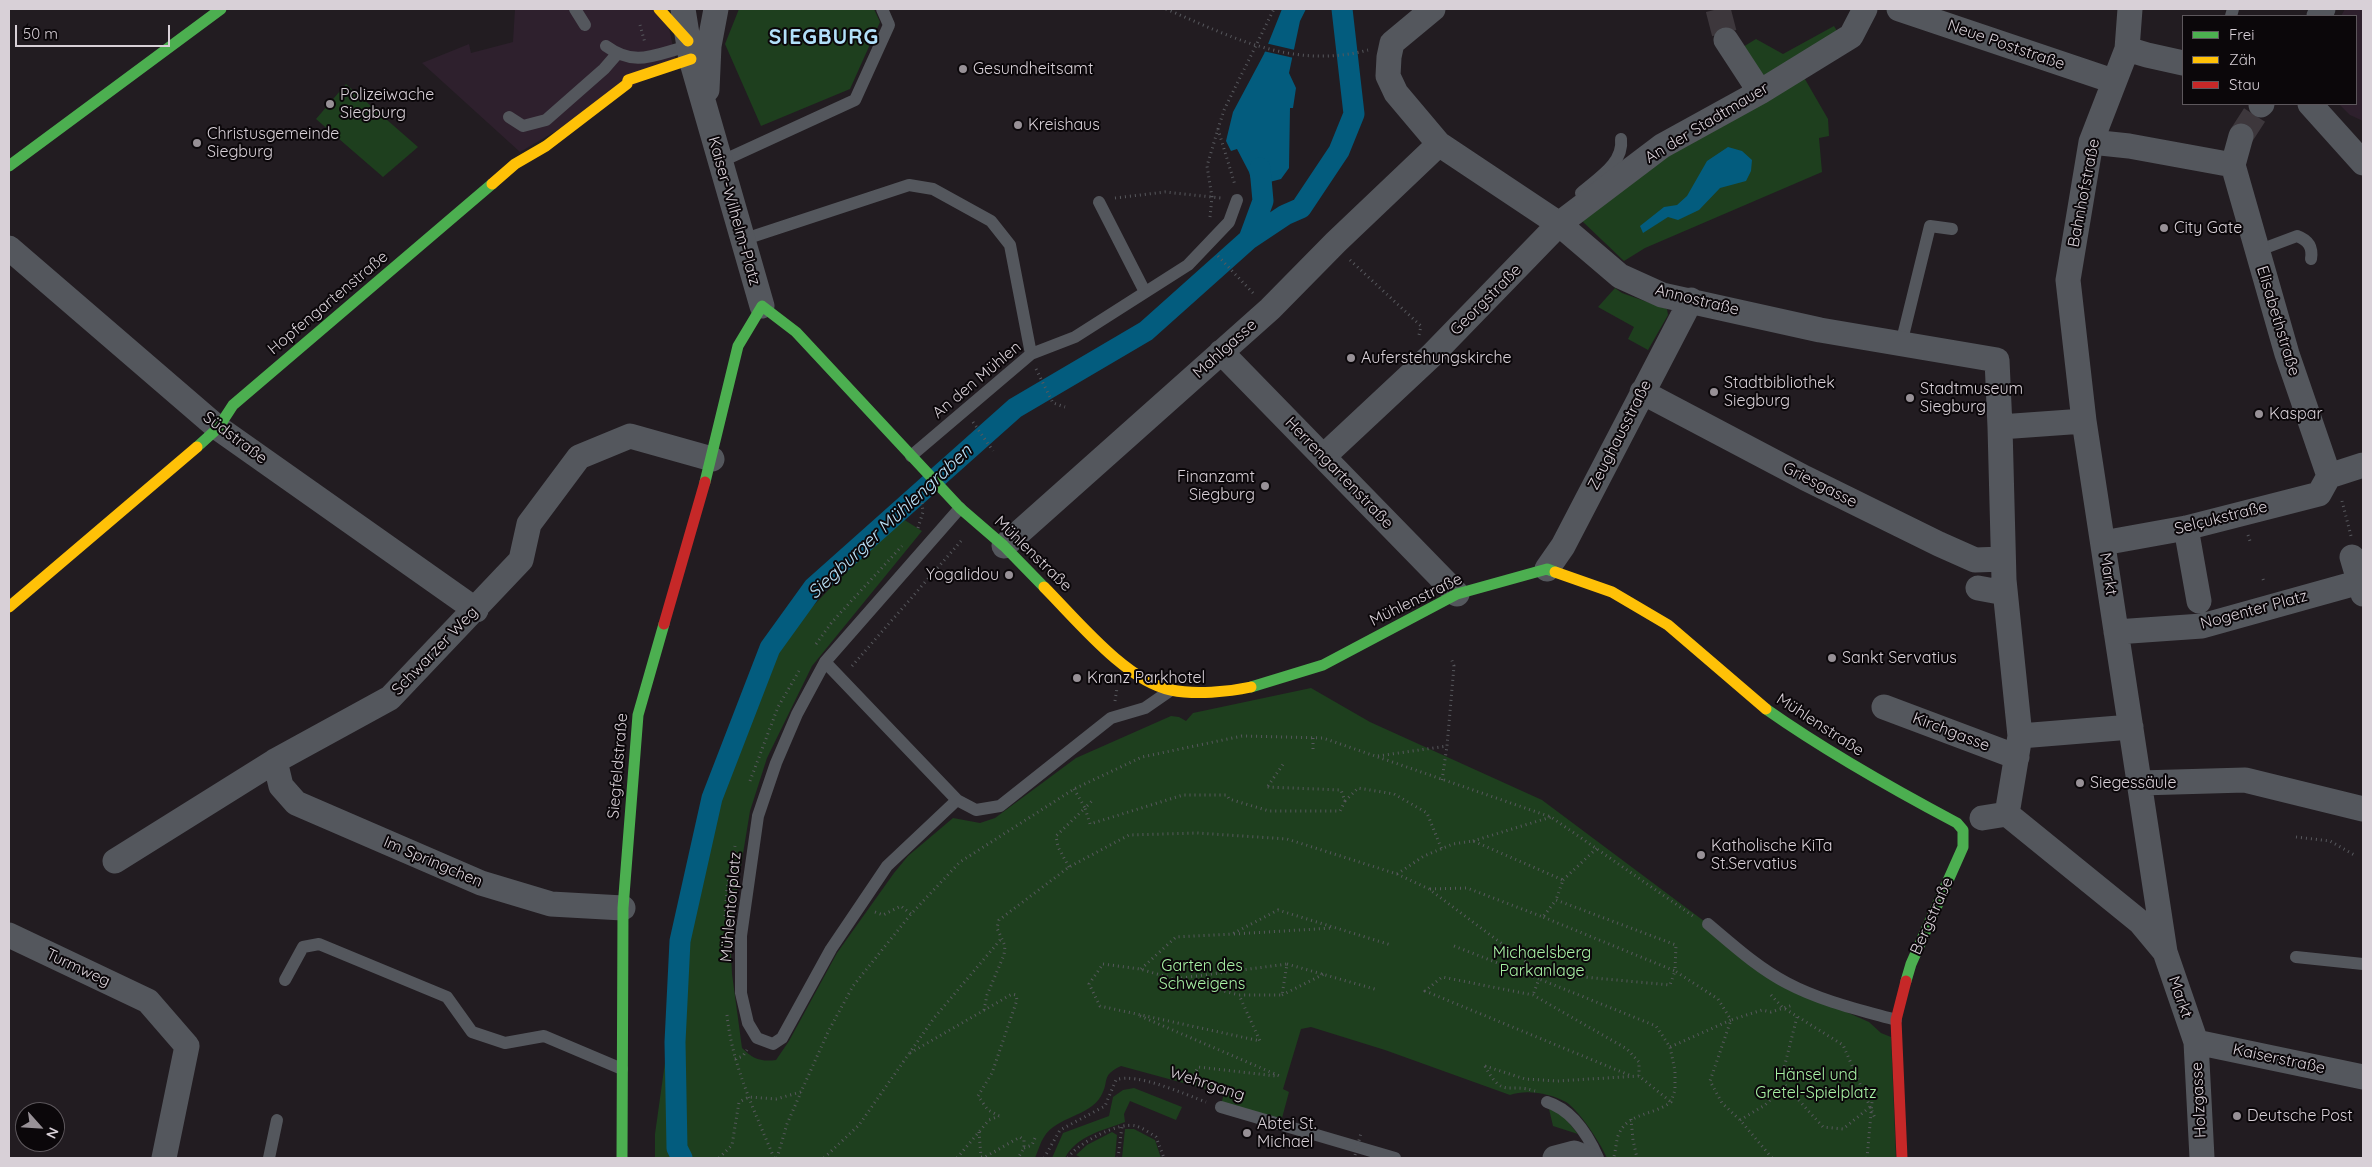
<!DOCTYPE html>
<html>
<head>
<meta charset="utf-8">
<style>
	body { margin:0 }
	#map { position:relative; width:2372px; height:1167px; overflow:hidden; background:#221c21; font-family:Quicksand,sans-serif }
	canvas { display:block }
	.frame { position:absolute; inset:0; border:10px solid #d8d0d7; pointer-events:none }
	.legend { position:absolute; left:2182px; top:15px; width:175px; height:90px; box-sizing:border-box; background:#0b070a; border:1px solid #5d575c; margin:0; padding:6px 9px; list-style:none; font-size:15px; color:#d8d0d7 }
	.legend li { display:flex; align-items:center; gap:10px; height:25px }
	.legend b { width:25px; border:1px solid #5d575c }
	.north { position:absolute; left:15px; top:1102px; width:50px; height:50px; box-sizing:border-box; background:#0b070a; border:1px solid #5d575c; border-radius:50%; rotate:116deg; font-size:14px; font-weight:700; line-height:20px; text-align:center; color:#d8d0d7 }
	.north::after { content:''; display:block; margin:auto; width:18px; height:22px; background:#989197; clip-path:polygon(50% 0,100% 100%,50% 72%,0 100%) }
	.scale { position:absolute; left:15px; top:25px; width:155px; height:22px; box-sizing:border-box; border:2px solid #d8d0d7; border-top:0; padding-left:6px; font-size:15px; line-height:18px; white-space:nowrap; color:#d8d0d7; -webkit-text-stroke:4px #0b070a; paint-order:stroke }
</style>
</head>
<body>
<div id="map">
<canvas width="2372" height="1167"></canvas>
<div class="frame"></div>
<ul class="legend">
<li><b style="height:6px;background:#4caf50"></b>Frei</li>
<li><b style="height:6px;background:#ffc107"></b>Zäh</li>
<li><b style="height:6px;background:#c62828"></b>Stau</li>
</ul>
<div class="north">N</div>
<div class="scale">50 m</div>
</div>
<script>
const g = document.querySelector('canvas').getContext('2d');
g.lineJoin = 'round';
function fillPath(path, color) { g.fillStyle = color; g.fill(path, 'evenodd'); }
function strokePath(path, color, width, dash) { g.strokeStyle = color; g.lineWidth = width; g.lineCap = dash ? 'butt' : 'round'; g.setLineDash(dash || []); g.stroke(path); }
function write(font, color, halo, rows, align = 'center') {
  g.font = font + ' Quicksand,sans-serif'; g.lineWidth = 4; g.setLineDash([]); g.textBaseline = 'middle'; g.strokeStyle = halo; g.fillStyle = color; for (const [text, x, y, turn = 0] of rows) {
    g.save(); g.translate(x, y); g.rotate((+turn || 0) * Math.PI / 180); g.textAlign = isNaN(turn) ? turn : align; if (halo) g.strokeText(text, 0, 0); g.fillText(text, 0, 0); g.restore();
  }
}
fillPath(new Path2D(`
	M515 9H665L676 61 520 152 422 63 469 44 471 53 513 42Z
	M2345 9H2363V121L2350 115 2339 104H2356V16H2341Z`), '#2e202d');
fillPath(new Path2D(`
	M739 9H874L880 22 850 89 761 126 725 44Z
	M1834 26 1840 36 1762 80 1738 50 1756 39 1783 54Z
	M1802 74 1828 119 1829 136 1819 138 1822 172 1645 248 1624 261 1582 221 1666 148Z
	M346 84 418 147 383 177 316 119Z
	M1615 288 1622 293 1667 309 1668 315 1648 350 1628 339 1634 327 1598 307Z
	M903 519 922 531 812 666 767 758 750 811 730 933 732 974 742 1048C753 1059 761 1062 776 1060L789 1041 837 953 894 873 908 856 953 818 980 823 995 818 1076 758 1171 716 1179 717 1186 721 1193 713 1311 688 1370 722 1542 800 1716 930 1785 985 1869 1022 1881 1033 1891 1037 1896 1158H1607C1601 1144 1579 1110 1566 1102 1550 1093 1526 1089 1510 1095L1385 1050 1311 1027 1301 1029 1283 1089 1289 1092 1282 1118 1274 1120 1221 1104 1224 1094 1121 1066C1100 1076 1110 1081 1101 1096 1089 1117 1057 1116 1044 1137 1040 1143 1038 1151 1035 1158H655V1134L682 941 718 802 773 648 879 537Z
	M1134 1088 1182 1107 1176 1120 1130 1101 1124 1114 1125 1122C1104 1130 1076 1136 1065 1158H1052L1063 1133 1109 1116 1113 1097 1123 1090Z
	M1549 1109 1560 1112 1578 1134 1553 1126Z
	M1125 1129H1134L1155 1140 1161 1158H1122Z
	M1112 1132 1117 1135 1115 1158H1082L1076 1155 1087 1145Z`), '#1e3f1e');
fillPath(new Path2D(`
	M1282 9H1306L1300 21 1289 73 1296 88 1293 108H1290L1289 168 1281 179 1266 183 1268 195 1256 196 1249 172 1237 149 1231 151 1226 141 1233 112 1264 54Z
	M1728 147 1742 151 1752 160 1751 171 1746 181 1720 188 1699 210 1678 220 1668 217 1643 233 1640 226 1664 207 1677 205 1687 196 1707 161Z`), '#035c7e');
fillPath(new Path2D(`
	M1265 43 1295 50 1294 58 1263 51Z`), '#221c21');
strokePath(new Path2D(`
	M1249 239 1285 215 1301 208 1339 151 1354 114 1342 9
	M682 1158 677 1148 675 1042 680 941 712 798 770 648 814 587 1015 408 1146 331 1249 239 1263 201 1260 168`), '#035c7e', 21);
strokePath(new Path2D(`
	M1718 9 1726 40
	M2241 136 2261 105`), '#3d373c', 25, [25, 12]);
strokePath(new Path2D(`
	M1166 9C1232 37 1293 70 1368 50
	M640 25 645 43
	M1218 129 1235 185
	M1115 198 1165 192 1221 198
	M1210 217 1212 197 1207 166 1218 129 1224 110 1274 9
	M1218 256 1253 293
	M1350 260 1421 326 1419 335
	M1036 369 1053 403 1065 407
	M973 422 993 451
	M2342 501 2351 536
	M918 528 923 512 922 503
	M2248 535 2251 544
	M2263 579 2264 582
	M816 644 832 622 902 546
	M852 666 961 541
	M1115 701 1117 688
	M1313 749V737
	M1378 756 1447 746 1454 666 1451 658
	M1442 780 1447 746
	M750 781 778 707 799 671
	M1268 786 1284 763
	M1074 789 1085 808 1093 800
	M1345 801 1358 788 1394 794 1427 813 1442 850
	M2296 837 2330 841 2356 856
	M1473 841 1551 817
	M1069 867 1058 847 1056 836 1085 808 1090 824 1183 795H1227L1229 799 1269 811H1340L1345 801 1341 790 1267 787
	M1397 874 1424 856 1453 844 1473 841 1563 880 1556 900
	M1563 880 1597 848
	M1430 889 1467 888 1543 917 1556 900 1676 945 1675 971 1543 917
	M875 912 883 915 901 906 911 914
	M725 916 727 888 735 846
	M1234 934 1333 928
	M1454 946 1539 979 1533 995
	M1103 964 1140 969 1174 979 1287 964 1282 995H1239L1260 1041 1100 1006 1089 984Z
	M1287 964 1378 990
	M1141 969 1176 937 1232 934 1278 910 1391 945
	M1176 979 1239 995
	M1282 995 1324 974
	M1771 995 1782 1007 1843 1045 1875 1118
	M984 1010 987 995 1004 955 1005 946 997 928 999 920 1069 867 1129 835 1197 833 1287 839 1397 874 1429 889 1541 973
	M727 1015C732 1065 755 1112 774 1158
	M1140 1016 1282 1077
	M1797 1017 1784 1068 1785 1085 1823 1127 1843 1129 1870 1107
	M910 1053 1012 994 1016 995 1017 1000 992 1073 978 1096 988 1110 999 1116
	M735 1059 743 1056 747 1050
	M1485 1066 1525 1079 1557 1081 1639 1076 1671 1102
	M1485 1066C1503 1100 1508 1082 1535 1091
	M1194 1075 1198 1067 1276 1076
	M1629 1075 1425 991 1442 977 1533 995 1627 1049 1639 1062V1076
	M1631 1119 1633 1140 1637 1158
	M1740 1120 1765 1105 1785 1086
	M979 1132 981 1157H985L1020 1137 1024 1140V1148L1018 1158
	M1024 1148 1032 1145 1035 1138
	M1614 1156C1616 1149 1616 1142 1618 1136 1627 1112 1653 1116 1671 1102L1675 1090V1071L1670 1047 1656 1026 1539 979 1541 973 1670 985 1675 971 1718 999 1731 1020 1670 1047
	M719 1158 732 1145 739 1102 749 1097 776 1099 801 1092 828 1032 853 986 911 914 960 862 1074 789 1142 757 1242 736 1323 738 1551 817 1693 916
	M777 1158 787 1124 801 1092
	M824 1158 859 1125 934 1018 1001 939
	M957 1158 989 1120 999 1116
	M1044 1158 1060 1130 1105 1106 1116 1080C1136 1072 1184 1094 1206 1102
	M1068 1158C1076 1144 1119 1121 1136 1126 1143 1128 1150 1133 1156 1137L1164 1158
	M1118 1158 1122 1126
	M1772 1158 1740 1120 1722 1103 1710 1081 1731 1020 1762 1010 1771 1012 1793 1005
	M1867 1158 1873 1091`), '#57585d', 3, [1, 4]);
strokePath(new Path2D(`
	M575 9 585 25
	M2231 16 2233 9
	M606 46C636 68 655 54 689 46
	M509 117 523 126 546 120 604 69 617 54
	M720 162 855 100 889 25 882 9
	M1581 193C1598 178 1624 163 1621 139
	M1099 202 1145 292
	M742 240 909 185 933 189 991 221 1010 245 1031 354
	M2257 251 2297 236C2308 240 2313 247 2311 259
	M1901 344 1930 226 1952 229
	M911 456 1031 354 1075 337 1188 265 1229 222 1237 200
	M825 662 957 800 976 810 1000 806 1111 718 1145 708 1171 690
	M957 800 887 866 831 949 782 1038 773 1044 757 1038 748 1023 741 993V936L758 816 776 763 797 714 825 662 960 508
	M1708 924C1733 945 1758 968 1787 983 1821 1001 1860 1010 1896 1020
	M2296 957 2363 964
	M285 980 303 947 319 944 447 997 472 1032 505 1043 544 1036 622 1069
	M1547 1102C1573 1110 1588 1135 1598 1158
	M1221 1107 1395 1158
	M269 1158 277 1120`), '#54575d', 12);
strokePath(new Path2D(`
	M683 9 691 59 762 306
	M1433 9 1392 43 1389 57 1388 76 1396 93 1439 144 1559 224 1620 276 1662 295 1820 330 1997 360 2000 427
	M1899 9 2113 81
	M2130 9 2127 49 2091 142 2068 280 2084 421 2165 952 2196 1042 2202 1158
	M2319 16 2323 9
	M1726 40 1760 92
	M2127 49 2147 55 2183 63
	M707 90 709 46 716 9
	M2310 104 2363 163
	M2261 105 2262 104
	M2241 136 2233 165 2287 354 2329 476
	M2091 142 2129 146 2233 165
	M9 248 218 428 476 610
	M1221 352 1457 594
	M1642 392 1805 478 1939 544 1975 560 2003 559
	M1324 456 1431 356 1559 224 1662 146 1760 92 1851 36 1865 9
	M2329 476 2363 465
	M2186 528 2199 601
	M2103 543 2186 528 2319 494 2329 476
	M1004 546 1270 309 1336 242 1439 144
	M2352 557 2363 594
	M1547 569 1563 546 1691 300
	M1978 588 2005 593
	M2116 632 2202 626 2360 582
	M1884 707 2017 757
	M2020 736 2131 727
	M275 761 281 786 296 803 481 883 551 904 623 908
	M2140 783 2245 780 2363 809
	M2007 814 2020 736 2004 580 2000 427 2084 421
	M1982 818 2007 814 2140 922 2165 952
	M115 861 275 761 390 698 521 560 529 524 579 457 630 436 712 459
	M9 935 148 1001 187 1046 164 1158
	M2196 1042 2363 1077
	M1555 1158 1574 1153 1587 1158`), '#54575d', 25);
strokePath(new Path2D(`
	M9 166 221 9
	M197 447 218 428 233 405 492 184
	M705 482 738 346 762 306 796 332 960 508 1004 546 1044 587
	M1251 687 1323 665 1457 594 1547 569 1555 572
	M1766 709C1827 752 1891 788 1957 823L1963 830V847L1911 964 1906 981
	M622 1158 623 908 638 715 664 624`), '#4caf50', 11);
strokePath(new Path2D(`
	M659 9 688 41
	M492 184 515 164 546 146 627 84 628 80 691 59
	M1555 572 1612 592 1668 625 1766 709
	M1044 587C1076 619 1126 681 1171 690 1195 695 1228 692 1251 687
	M9 607 197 447`), '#ffc107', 11);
strokePath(new Path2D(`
	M664 624 705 482
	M1902 1158 1896 1020 1906 981`), '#c62828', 11);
strokePath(new Path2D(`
	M1355 1155 1361 1133`), '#57585d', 3, [1, 4]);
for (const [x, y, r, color] of [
	[963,69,5,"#989197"],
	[330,104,5,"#989197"],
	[1018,125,5,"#989197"],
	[197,143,5,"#989197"],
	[2164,228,5,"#989197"],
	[1351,358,5,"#989197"],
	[1714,392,5,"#989197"],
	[1910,398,5,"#989197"],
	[2259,414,5,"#989197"],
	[1265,486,5,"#989197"],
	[1009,575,5,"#989197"],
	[1832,658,5,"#989197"],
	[1077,678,5,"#989197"],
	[2080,783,5,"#989197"],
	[1701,855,5,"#989197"],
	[2237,1116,5,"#989197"],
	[1247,1133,5,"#989197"]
]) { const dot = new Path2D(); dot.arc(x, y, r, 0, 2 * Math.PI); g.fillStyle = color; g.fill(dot); strokePath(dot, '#0b070a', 2); }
write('16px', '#d8d0d7', '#0b070a', [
	["Neue Poststraße",2006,45,19],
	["An der Stadtmauer",1707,123,-31],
	["Bahnhofstraße",2084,193,-79],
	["Kaiser-Wilhelm-Platz",734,211,74],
	["Georgstraße",1486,300,-45],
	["Annostraße",1697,300,14],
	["Hopfengartenstraße",328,303,-40],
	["Elisabethstraße",2278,321,73],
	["Mahlgasse",1225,349,-42],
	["An den Mühlen",977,380,-40],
	["Zeughausstraße",1620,435,-63],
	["Südstraße",235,438,37],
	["Herrengartenstraße",1339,473,46],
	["Griesgasse",1820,485,27],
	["Selçukstraße",2221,518,-14],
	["Mühlenstraße",1033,554,44],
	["Markt",2108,574,81],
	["Mühlenstraße",1416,600,-26],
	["Nogenter Platz",2254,610,-15],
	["Schwarzer Weg",435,651,-46],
	["Mühlenstraße",1820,725,33],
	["Kirchgasse",1951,732,21],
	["Siegfeldstraße",618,766,-85],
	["Im Springchen",433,862,23],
	["Mühlentorplatz",731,907,-85],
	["Bergstraße",1932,916,-66],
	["Turmweg",78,968,25],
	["Markt",2180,997,71],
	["Kaiserstraße",2279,1059,12],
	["Wehrgang",1207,1084,18],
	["Holzgasse",2199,1100,-93]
]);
write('16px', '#d8d0d7', '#0b070a', [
	["Gesundheitsamt",973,69],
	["Polizeiwache",340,95],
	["Siegburg",340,113],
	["Kreishaus",1028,125],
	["Christusgemeinde",207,134],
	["Siegburg",207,152],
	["City Gate",2174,228],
	["Auferstehungskirche",1361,358],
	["Stadtbibliothek",1724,383],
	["Siegburg",1724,401],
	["Stadtmuseum",1920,389],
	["Siegburg",1920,407],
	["Kaspar",2269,414],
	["Finanzamt",1255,477,"right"],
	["Siegburg",1255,495,"right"],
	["Yogalidou",999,575,"right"],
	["Sankt Servatius",1842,658],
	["Kranz Parkhotel",1087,678],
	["Siegessäule",2090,783],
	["Katholische KiTa",1711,846],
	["St.Servatius",1711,864],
	["Deutsche Post",2247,1116],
	["Abtei St.",1257,1124],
	["Michael",1257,1142]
], 'left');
write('16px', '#a7f1a4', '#0b070a', [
	["Michaelsberg",1542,953],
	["Parkanlage",1542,971],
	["Garten des",1202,966],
	["Schweigens",1202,984],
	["Hänsel und",1816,1075],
	["Gretel-Spielplatz",1816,1093]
]);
write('italic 18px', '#bbe2f8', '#0b070a', [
	["Siegburger Mühlengraben",890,522,-43]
]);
g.letterSpacing = '1px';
write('bold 21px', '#b2e0fa', '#0b070a', [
	["SIEGBURG",824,38]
]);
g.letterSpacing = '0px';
</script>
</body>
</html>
